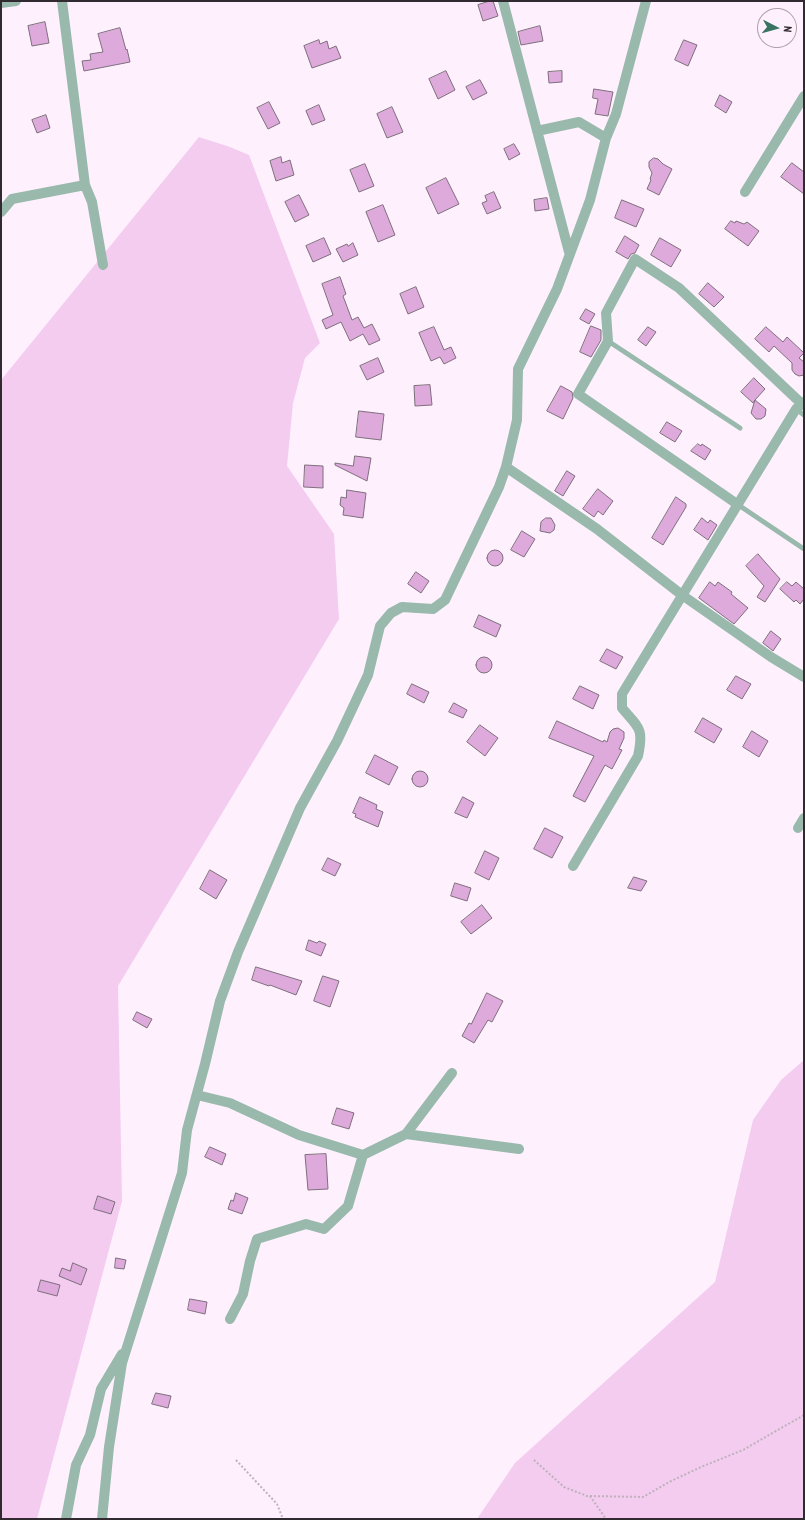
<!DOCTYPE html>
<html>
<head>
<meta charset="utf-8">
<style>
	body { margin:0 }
	#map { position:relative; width:805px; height:1520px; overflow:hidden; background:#fff0fd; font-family:"PT Sans Narrow",sans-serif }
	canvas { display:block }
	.frame { position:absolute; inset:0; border:2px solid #312a30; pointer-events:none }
	.north { position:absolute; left:757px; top:8px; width:40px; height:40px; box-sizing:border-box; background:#fff0fd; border:1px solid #ada1ab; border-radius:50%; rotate:96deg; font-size:11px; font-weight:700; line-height:16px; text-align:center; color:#312a30 }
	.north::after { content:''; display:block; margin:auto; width:14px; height:18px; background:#38745f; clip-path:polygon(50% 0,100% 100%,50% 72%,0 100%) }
</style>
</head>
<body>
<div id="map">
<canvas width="805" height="1520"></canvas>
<div class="frame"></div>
<div class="north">N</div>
</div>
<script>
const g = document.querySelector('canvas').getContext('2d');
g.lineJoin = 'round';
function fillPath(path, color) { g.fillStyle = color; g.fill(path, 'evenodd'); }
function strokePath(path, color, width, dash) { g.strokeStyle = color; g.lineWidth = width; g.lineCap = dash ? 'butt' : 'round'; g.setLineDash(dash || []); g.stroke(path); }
fillPath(new Path2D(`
	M199 137 230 147 249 155 320 343 305 358 293 403 287 466 334 534 339 619 118 986 122 1201 37 1519H1V380Z
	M804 1060V1519H477L515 1463 715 1282 753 1120 781 1080Z`), '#f3ccf0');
const building = new Path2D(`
	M490 1H493L498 16 483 21 478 5Z
	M45 22 49 43 32 46 28 26Z
	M540 26 543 41 521 45 518 32Z
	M120 28 126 50 127 49 130 62 84 71 82 61 91 60 90 54 103 52 98 34Z
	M319 40 320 44 327 41 329 49 336 46 341 58 312 68 304 46Z
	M684 40 697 45 688 66 675 60Z
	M446 71 455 90 438 99 429 79Z
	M562 71V82L549 83 548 72Z
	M480 80 487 93 473 100 466 87Z
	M594 89 613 92 608 116 595 114 598 99 593 98Z
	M720 95 732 102 726 113 715 106Z
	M269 102 280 123 268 129 257 108Z
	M319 105 325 120 312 125 306 111Z
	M392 107 403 132 387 138 377 114Z
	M46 115 50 128 37 133 32 120Z
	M514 144 520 154 509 160 504 149Z
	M281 157 282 163 290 160 294 175 276 181 270 161Z
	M654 158 658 159 663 164 672 169 659 195 647 189 651 180 650 179 652 173 649 167V162Z
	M792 163 804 172V194L781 177Z
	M365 164 374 186 359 192 350 170Z
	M446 178 459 204 438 214 426 188Z
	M494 192 501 208 487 214 482 203 487 201 485 196Z
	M299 195 309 215 295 222 285 202Z
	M547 198 549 209 535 211 534 200Z
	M622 200 644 209 636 227 615 218Z
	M383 205 395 235 378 242 366 212Z
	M731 221 735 223 736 221 744 224 747 222 759 231 748 246 725 229Z
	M625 236 639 245 635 253 631 254 628 259 616 252Z
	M324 238 331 254 313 262 306 246Z
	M660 238 681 250 671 267 651 255Z
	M353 243 358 255 343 262 336 249 347 244 348 246Z
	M340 277 346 294 343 296 352 320 358 317 364 328 372 324 380 340 369 345 363 334 350 341 341 322 326 329 322 320 333 315 322 284Z
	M708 283 724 297 714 307 699 294Z
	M416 287 424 307 408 314 400 294Z
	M586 309 595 314 589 324 580 319Z
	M591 326 601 330V340L591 357 580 352Z
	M434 327 444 350 451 347 456 358 444 364 440 357 431 361 419 333Z
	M648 327 656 332 646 346 638 340Z
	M766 327 783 342 787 337 804 353 799 358 804 362V375L799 376 795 374 792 370V363L774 346 769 352 755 339Z
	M378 358 384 372 367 380 360 366Z
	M754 378 765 389 755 400 766 409 765 416 761 419H756L751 413 755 400 753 403 741 392Z
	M430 385 432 405 415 406 414 386Z
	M561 386 572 392 573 398 563 419 547 411Z
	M359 411 384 414 381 440 356 437Z
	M667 422 682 431 675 442 660 433Z
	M698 444 701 446 702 444 711 450 705 460 691 451Z
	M355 456 371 458 367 481 335 465V463L353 466Z
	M305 465 323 466V488L304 487Z
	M567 471 575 476 563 496 555 491Z
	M598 489 613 501 603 515 598 511 594 517 583 509Z
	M347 490 366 493 363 518 343 515 344 508 340 505 341 497 346 498Z
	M676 497 686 504V507L663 545 652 538Z
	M546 518H551L555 525 554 530 550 533 540 531 541 522Z
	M702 518 708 523 710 520 717 525 708 540 694 530Z
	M522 531 535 539 524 557 511 550Z
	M487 558a8 8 0 1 1 16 0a8 8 0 1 1-16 0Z
	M758 554 780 579 765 602 757 597 764 586 746 566Z
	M416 572 429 581 421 593 408 584Z
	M710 582 715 586 718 582 732 592 731 594 748 608 734 624 699 598Z
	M787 582 792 586 796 582 804 589V599L800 604 796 600 794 602 780 589Z
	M479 615 501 625 496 637 474 627Z
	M771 631 781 639 773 651 763 643Z
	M607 649 623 657 616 669 600 661Z
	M476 665a8 8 0 1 1 16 0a8 8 0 1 1-16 0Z
	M736 676 751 684 742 699 727 690Z
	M412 684 429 692 424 703 407 694Z
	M580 686 599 695 593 709 573 699Z
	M454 703 467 710 463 718 449 712Z
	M703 718 722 729 714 743 695 732Z
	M557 721 603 742 604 740 607 742 610 732 613 729 618 728 624 732V738L619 749 622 750 612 769 605 765 585 802 573 796 594 756 549 738Z
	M480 725 498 738 485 756 467 742Z
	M752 731 768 741 759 757 743 747Z
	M375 755 398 767 389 785 366 773Z
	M412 779a8 8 0 1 1 16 0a8 8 0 1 1-16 0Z
	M360 797 377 805 376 809 383 812 378 827 355 817 356 814 353 813Z
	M463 797 474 803 467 818 455 813Z
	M545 828 563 837 552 858 534 849Z
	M485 851 499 858 489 880 475 873Z
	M328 858 341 864 335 876 322 870Z
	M210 870 227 880 216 899 200 889Z
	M634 877 647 881 641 891 628 888Z
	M455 883 471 888 467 901 451 896Z
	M482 905 492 918 471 934 461 922Z
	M309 940 317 943 319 941 326 944 321 956 306 950Z
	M256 967 302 981 296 995 270 985 269 986 252 980Z
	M323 976 339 981 330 1007 314 1001Z
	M487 993 503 1001 492 1022 488 1020 474 1043 462 1036 469 1023 471 1024Z
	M137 1012 152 1019 147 1028 133 1020Z
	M337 1108 354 1113 349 1129 332 1124Z
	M210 1147 226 1154 222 1165 205 1157Z
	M326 1154 328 1189 308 1190 305 1155Z
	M236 1193 248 1198 242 1214 228 1209 231 1200 233 1201Z
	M98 1196 115 1202 111 1214 94 1209Z
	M116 1258 126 1260 124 1269 115 1268Z
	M73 1263 87 1269 81 1285 59 1276 62 1268 70 1271Z
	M41 1280 60 1285 57 1296 38 1291Z
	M190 1299 207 1302 205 1314 188 1310Z
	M156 1393 171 1396 168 1408 152 1404Z`);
fillPath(building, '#dea9db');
strokePath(building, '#7e6f7d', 1);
strokePath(new Path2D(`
	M236 1460 277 1504 283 1519
	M534 1460 564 1487 587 1496 643 1497 669 1482 701 1467 743 1450 804 1415
	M590 1496 606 1519`), '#beb1bc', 2, [2, 2]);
strokePath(new Path2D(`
	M608 341 740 428
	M796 409 804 415
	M737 504 804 549`), '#98b9ab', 5);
strokePath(new Path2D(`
	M62 1 85 185 92 202 103 265
	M503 1 569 252
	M1 3 16 1
	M537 131 579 122 606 138
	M745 192 804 96
	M1 212 12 199 85 185
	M506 467 597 529 682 595 771 657 804 677
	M737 504 578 394 608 341 606 313 635 259 679 288 802 404
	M798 828 804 818
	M573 866 638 756C644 728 639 728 622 708V694L796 409 804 402
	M197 1095 230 1103 299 1135 363 1155 348 1206 324 1229 306 1224 257 1239 250 1261 243 1294 230 1319
	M406 1134 452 1073
	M363 1155 406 1134 519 1149
	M66 1519 76 1465 90 1435 101 1389 122 1354
	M102 1519 109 1447 122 1363 182 1173 187 1130 205 1064 220 1001 238 952 300 808 337 741 368 675 380 626 391 613 402 607 433 609 445 600 499 487 506 467 517 420 518 369 557 289 590 200 606 138 616 114 646 1`), '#98b9ab', 10);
</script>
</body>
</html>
